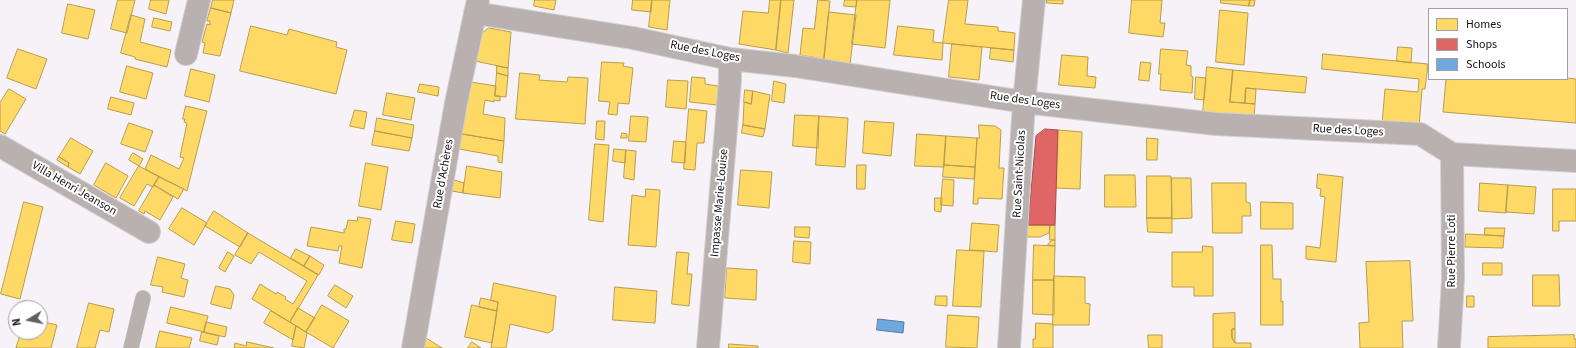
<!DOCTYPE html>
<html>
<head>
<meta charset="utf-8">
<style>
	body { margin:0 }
	#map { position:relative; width:1576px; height:348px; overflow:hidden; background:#f7f2f7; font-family:"Source Sans 3",sans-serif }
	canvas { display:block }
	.legend { position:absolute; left:1428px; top:8px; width:140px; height:72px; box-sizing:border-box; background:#fff; border:1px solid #a1a0a1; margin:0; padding:5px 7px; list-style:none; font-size:12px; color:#141114 }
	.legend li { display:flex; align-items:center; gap:8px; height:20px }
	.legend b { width:20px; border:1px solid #a1a0a1 }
	.north { position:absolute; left:8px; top:300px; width:40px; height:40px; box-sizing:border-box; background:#fff; border:1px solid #a1a0a1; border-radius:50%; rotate:260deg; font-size:11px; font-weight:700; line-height:16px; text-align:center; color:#141114 }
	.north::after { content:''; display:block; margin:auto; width:14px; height:18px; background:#636063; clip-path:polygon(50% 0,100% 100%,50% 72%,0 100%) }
</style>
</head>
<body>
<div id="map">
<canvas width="1576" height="348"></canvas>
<ul class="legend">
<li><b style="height:11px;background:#ffd966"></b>Homes</li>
<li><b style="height:11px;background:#e06666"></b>Shops</li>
<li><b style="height:11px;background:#6fa8dc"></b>Schools</li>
</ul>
<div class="north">N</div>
</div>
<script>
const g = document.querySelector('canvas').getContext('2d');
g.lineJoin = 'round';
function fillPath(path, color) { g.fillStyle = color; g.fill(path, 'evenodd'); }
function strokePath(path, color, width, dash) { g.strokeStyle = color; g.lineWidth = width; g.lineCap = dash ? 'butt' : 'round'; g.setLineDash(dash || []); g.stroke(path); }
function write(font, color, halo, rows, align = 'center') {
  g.font = font + ' "Source Sans 3",sans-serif'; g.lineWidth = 4; g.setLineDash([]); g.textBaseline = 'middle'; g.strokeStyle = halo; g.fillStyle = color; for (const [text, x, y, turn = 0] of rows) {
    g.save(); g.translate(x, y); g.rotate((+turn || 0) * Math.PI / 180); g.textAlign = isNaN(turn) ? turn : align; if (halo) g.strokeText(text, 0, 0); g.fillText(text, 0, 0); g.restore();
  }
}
const homes = new Path2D(`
	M118 0H135L127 33 111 29Z
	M151 0H169L166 14 149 9Z
	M213 0H234L231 13 211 8Z
	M535 0H556L554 10 534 6Z
	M633 0H652L651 12 632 10Z
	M652 0H670L667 30 649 27Z
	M770 0H781L776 50 739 44 743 11 768 13Z
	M781 0H794L788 53 776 50Z
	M818 0 830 1 824 59 800 55 803 28 814 29Z
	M845 0H857L856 7 844 6Z
	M857 0H890L885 48 852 44Z
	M949 0H968L965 24 998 27V31L1015 33 1014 50 943 43Z
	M1047 0H1063V4L1047 3Z
	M1132 0H1162L1160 23H1165L1163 37 1129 33Z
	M1221 0H1250L1249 6 1221 3Z
	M1250 0H1255L1254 6H1249Z
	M68 4 95 10 88 39 62 33Z
	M211 8 231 13 220 56 203 53 205 43 202 42 207 24 210 25V21H207Z
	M1220 10 1248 13 1244 65 1216 62Z
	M829 12 856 15 850 64 824 59Z
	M131 15 145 19 140 42 171 50 167 67 135 59V57L121 53Z
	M154 18 172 22 170 31 152 27Z
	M251 26 287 35 289 29 337 42 336 47 347 50 336 94 240 71Z
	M898 26 934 30 933 42 943 43 942 60 894 55Z
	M489 28 511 32 508 68 475 61 480 35Z
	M952 44 982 47 979 80 949 77Z
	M1398 47 1412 48 1411 63 1397 61Z
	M991 48 1014 50 1013 62 990 59Z
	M18 49 47 59 36 89 7 78Z
	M1161 49 1188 51 1186 65 1191 66V76L1193 77 1192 93 1160 90 1161 74H1159Z
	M1323 54 1428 64 1425 89H1422L1419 127 1382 124 1385 89 1418 92 1419 79 1322 69Z
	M1062 55 1088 57 1087 76 1096 77 1095 88 1059 85Z
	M602 62 624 63 623 66 633 68 629 104 618 103 617 115 608 114 610 102 599 101Z
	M1141 62 1151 63 1149 81 1139 80Z
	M127 66 153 73 146 99 120 92Z
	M497 66 508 68V76L497 73Z
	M1207 67 1233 70 1230 102 1255 104 1254 118 1203 113Z
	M191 69 215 75 209 102 185 96Z
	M1233 70 1307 77 1305 93 1246 88 1245 103 1230 102Z
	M497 73 508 76 506 97 495 96Z
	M520 73 540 75 539 80 567 82 568 77 588 78 585 124 516 119Z
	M692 77 705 78V84L718 86 717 105 690 102Z
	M1196 77 1206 78 1204 100 1195 99Z
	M1567 78 1576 79V123L1443 112 1446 79H1567Z
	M668 80 688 81 686 109 666 107Z
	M774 81 786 84 784 103 772 101Z
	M471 82 496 86 495 96H500V101L494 100V102L485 100 483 114 505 118 504 141 462 134Z
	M420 84 439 87 438 96 418 92Z
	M1246 88 1256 89 1255 104 1245 103Z
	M9 89 26 99 5 134 0 131V103Z
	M745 90 753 91 751 104 744 102Z
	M753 91 770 95 765 129 743 125 744 102 751 104Z
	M387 93 415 98 411 120 383 115Z
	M111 97 134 103 131 115 108 109Z
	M186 106 207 111 187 191 145 169 151 155 179 169 184 158 180 157 187 123 184 122 185 119H183Z
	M689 109 707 111 704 143H697L695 170 684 169Z
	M355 110 367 112 364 129 350 126Z
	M795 115 819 116 818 148 793 146Z
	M631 116 648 117 646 142 629 141Z
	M819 116 848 118 845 167 816 165Z
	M377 118 414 125 412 138 375 131Z
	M597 121H605L604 140 596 139Z
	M865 121 894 123 891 156 863 153Z
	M129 123 153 131 145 152 121 144Z
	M743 125 765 129 763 137 742 133Z
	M979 125 995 126 1001 130 999 168H1004L1002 199 978 198V204H973L977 138H979Z
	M1058 130 1082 132 1080 189 1056 188Z
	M375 131 412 138 409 151 372 145Z
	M622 133 627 134V138H621Z
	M462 134 504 141 502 163 498 162V156L459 149Z
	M917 134 946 136 944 167 915 166Z
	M946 136 977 138 975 167 944 165Z
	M71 138 93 151 80 174 68 167 69 163 59 157Z
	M1147 138 1158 139 1157 160H1147Z
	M674 141 686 142 685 163 672 162Z
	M595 144 609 145 603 222 589 220Z
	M614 149 626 150 625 163 613 161Z
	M626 150 636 151 634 180 624 178Z
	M133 153 143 159 139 166 129 160Z
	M59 157 69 163 68 167 57 160Z
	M106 163 128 176 116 198 94 185Z
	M366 163 388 167 381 210 359 206Z
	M857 165H866L865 189H857Z
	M944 165 975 167 974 179 943 177Z
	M139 166 159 177 153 187 147 184 134 206 120 198Z
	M467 166 502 172 500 198 463 193Z
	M741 170 772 172 769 208 738 205Z
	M1318 174 1343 177 1336 262 1306 259V246L1320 248 1325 197 1320 196 1321 189 1317 188Z
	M1105 175H1135L1136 207H1105Z
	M1147 176H1171L1172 218H1147Z
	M159 177 184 189 178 199 154 185Z
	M1172 178H1191L1192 218 1172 219Z
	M943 179 954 180 953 206 941 205Z
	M454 180 464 183 463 193 452 191Z
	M1212 183H1246V202L1250 203 1251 216H1242V233H1213Z
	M1480 183 1508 185 1506 213 1479 211Z
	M154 185 173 197 160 220 145 211 144 214 139 211Z
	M1508 185 1536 187 1534 214 1506 212Z
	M646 189 660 190 656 247 628 245 632 195 645 197Z
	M1553 189H1576V221H1559V231H1553Z
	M935 198H942L941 212 935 211Z
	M24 202 43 207 20 299 1 294Z
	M1261 202 1293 203V229H1261Z
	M182 208 207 223 194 245 169 229Z
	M214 211 248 233 240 247 205 226Z
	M358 217 371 219 362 268 339 263 342 246H339L338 251 307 246 311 227 344 233V229H346L348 220 357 221Z
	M1147 218H1172V233L1148 232Z
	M396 221 415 224 412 243 392 240Z
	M972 223 999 225 997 252 970 250Z
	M1028 225H1050L1049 233 1040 237H1027Z
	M1050 225H1055V240H1050Z
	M795 227H810L809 238 795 237Z
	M1485 228H1505L1504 236 1485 235Z
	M248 233 318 275 290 322 252 299 260 284 276 294 277 292 286 297 285 299 293 304 307 281 259 252 251 264 235 255Z
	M1466 234 1504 236 1503 248 1465 247Z
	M1052 240H1055V246L1048 245Z
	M794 241 811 242 810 264 793 262Z
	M1034 245 1055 246 1054 280H1033Z
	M1261 245H1272L1273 279H1281V302L1283 301V325H1261Z
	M1203 246 1213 247V296H1194V287H1172V252H1202Z
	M296 249 310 256 304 266 291 258Z
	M957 250 984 251 981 307 953 306Z
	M228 252 234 256 225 272 219 268Z
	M677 252 689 253 687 274H692L689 306 672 304Z
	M310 256 324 265 319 275 304 266Z
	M158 257 185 264 181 278 188 280 184 297 162 292 163 287 151 285Z
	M1410 261 1413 321H1402L1403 348H1360L1359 323 1369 322 1366 262Z
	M1483 263H1502V275H1483Z
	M727 268 757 270 756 300 725 298Z
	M1533 275H1559L1560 306H1533Z
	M1054 276 1085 277V303L1090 304 1089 325H1053Z
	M1033 280H1054V315L1033 314Z
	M494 283 556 296 553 330 548 333 510 324 506 348H491L498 302 491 300Z
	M335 285 353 296 346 308 328 296Z
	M216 286 230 289 234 295 231 309 211 304Z
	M615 287 657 291 655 323 613 320Z
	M936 296H947V306L935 305Z
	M1467 296H1474V307H1467Z
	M481 298 498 302 497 311 479 307Z
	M89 303 114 309 109 332 100 330 95 348H77Z
	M322 305 349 321 333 348 306 332Z
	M472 305 497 311 492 343 465 337Z
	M171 307 208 316 204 332 167 323Z
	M298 308 315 318 306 332 290 322Z
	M271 311 296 326 293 340 264 323Z
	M1235 313V329H1232V338L1235 343H1251V348H1213V314Z
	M948 315 979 317 977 348 946 347Z
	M40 321 57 325 51 348H16L21 332H40Z
	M206 322 227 327 225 337 204 332Z
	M1036 323 1053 324V348H1033V339H1035Z
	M296 326 307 333 304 348 292 346Z
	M1232 329H1235V343L1232 338Z
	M160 331 192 338 189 348H156Z
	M202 332 219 336 217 345 200 341Z
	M1148 335H1162V348H1149Z
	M1574 335V339H1576V348H1488V337Z
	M426 338 442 348H424Z
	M247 342 274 348H234L235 343 246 346Z
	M472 342 481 348H468Z
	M729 344 758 346V348H729Z`);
fillPath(homes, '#ffd966');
strokePath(homes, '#b89d4d', 1);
const shops = new Path2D(`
	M1045 129 1058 130 1055 225H1028L1036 136Z`);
fillPath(shops, '#e06666');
strokePath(shops, '#a34c4d', 1);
const schools = new Path2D(`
	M878 319 904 322 903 333 877 330Z`);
fillPath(schools, '#6fa8dc');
strokePath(schools, '#547ba0', 1);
const service = new Path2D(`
	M131 348 143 298`);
const minor = new Path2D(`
	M475 13 633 38 730 59 795 66 1024 102 1216 124 1420 134 1452 154 1576 161
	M186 54 199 0
	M0 146 149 232
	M413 348 456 103 478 0
	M708 348 730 80V59
	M1009 348 1024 102 1034 0
	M1449 348 1453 279 1452 154`);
strokePath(service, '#d2cfd2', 16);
strokePath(minor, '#d2cfd2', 24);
strokePath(service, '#b9b1b0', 15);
strokePath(minor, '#b9b1b0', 22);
write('12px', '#141114', '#fff', [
	["Rue des Loges",705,52,11],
	["Rue des Loges",1025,101,8],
	["Rue des Loges",1348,131,3],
	["Rue d'Achères",444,174,-80],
	["Rue Saint-Nicolas",1020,174,-87],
	["Villa Henri Jeanson",74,189,30],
	["Impasse Marie-Louise",720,203,-85],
	["Rue Pierre Loti",1452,251,-90]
]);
</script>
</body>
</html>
